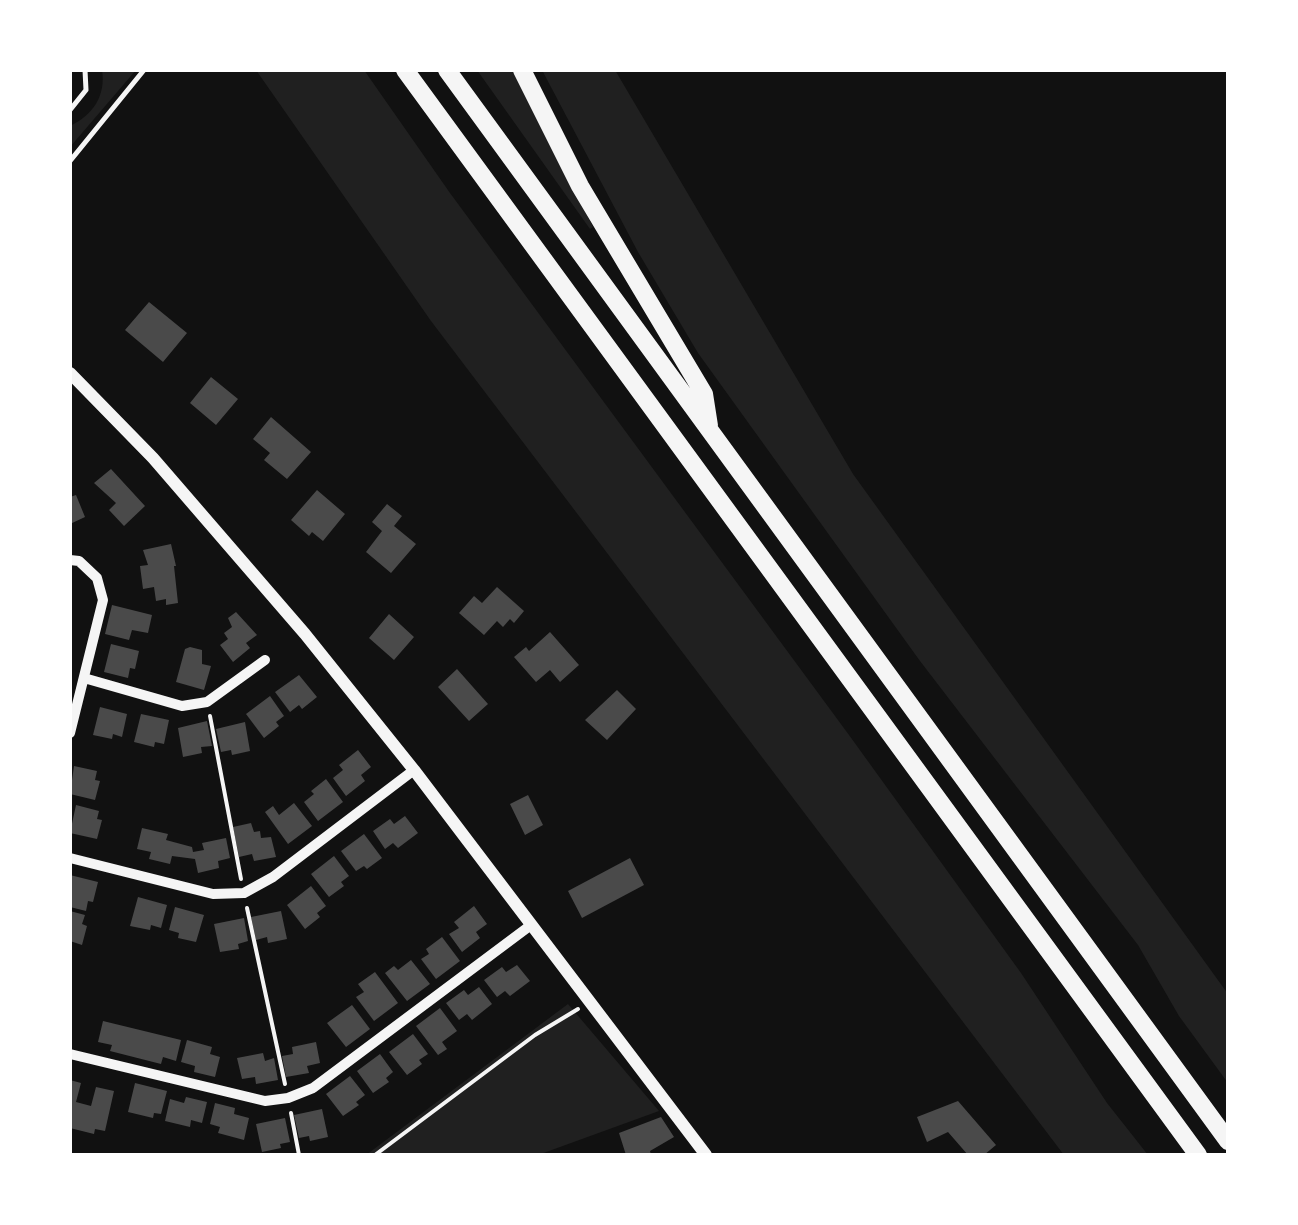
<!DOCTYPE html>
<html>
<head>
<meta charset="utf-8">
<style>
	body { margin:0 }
	#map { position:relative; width:1298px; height:1225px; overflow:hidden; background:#111; font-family:"Archivo Narrow",sans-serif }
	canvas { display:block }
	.frame { position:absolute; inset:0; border:72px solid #fff; pointer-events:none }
</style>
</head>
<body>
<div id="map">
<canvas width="1298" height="1225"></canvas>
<div class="frame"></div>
</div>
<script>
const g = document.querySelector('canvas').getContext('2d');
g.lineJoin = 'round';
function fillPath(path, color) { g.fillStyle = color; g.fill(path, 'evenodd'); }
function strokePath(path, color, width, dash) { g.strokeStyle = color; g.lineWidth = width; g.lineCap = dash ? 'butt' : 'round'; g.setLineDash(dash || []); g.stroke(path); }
fillPath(new Path2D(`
	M102 70H136L70 147V126C93 115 106 96 102 70Z
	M256 70H364L450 193 849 735 1021 973 1107 1103 1148 1155H1064L431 321Z
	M477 70H513L593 227 590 229Z
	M542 70H615L853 474 1228 994V1083L1179 1016 1138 945 920 661 698 353 638 252Z
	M568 1004 659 1111 538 1155H366Z`), '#202020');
fillPath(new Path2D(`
	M149 302 187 333 163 362 125 330Z
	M211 377 238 399 216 425 190 403Z
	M271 417 311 452 287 479 264 460 270 453 253 439Z
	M111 469 145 506 124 526 109 510 116 503 94 483Z
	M317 490 345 514 323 541 312 532 309 536 291 520Z
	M76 495 85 517 70 524V497Z
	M387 504 402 516 394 526 416 544 391 573 366 552 382 531 372 522Z
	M171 544 176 566H174L178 603 166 605V599L156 601 154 587 143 589 140 566 148 565 143 550Z
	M497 587 524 611 514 623 510 619 503 627 497 621 484 635 459 613 474 596 482 603Z
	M112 605 152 615 148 633 132 630 129 640 105 634Z
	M236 612 257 635 246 643 250 648 233 662 220 645 228 639 224 633 232 627 228 618Z
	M389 614 414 637 394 660 369 638Z
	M550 632 579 665 560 682 550 670 536 682 514 657 526 647 529 651Z
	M111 644 139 651 135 669 130 668 128 678 104 672Z
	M190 647 202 650V664L211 666 204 690 176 682 185 649Z
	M457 669 488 704 469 721 438 687Z
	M299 675 317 697 302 709 299 705 290 712 275 692Z
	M617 690 636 709 607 740 585 720Z
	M270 696 284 716 276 722 279 726 264 738 246 714Z
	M100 707 127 714 122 737 113 734 112 739 93 735Z
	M141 714 169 720 164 744 155 742 154 747 134 742Z
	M207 721 212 746 201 747 202 753 183 757 178 728Z
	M245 722 250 751 232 755 231 750 221 752 216 729Z
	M358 750 371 767 361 775 365 781 346 796 333 778 343 770 339 765Z
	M74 766 97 771 95 780 100 781 95 800 70 794Z
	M326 779 343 802 318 821 304 802 314 794 311 791Z
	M528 795 543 825 525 835 510 804Z
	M294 803 312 826 288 844 265 812 273 806 279 815Z
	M76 805 99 811 97 819 102 820 97 839 70 833Z
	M405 816 418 833 398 848 393 843 385 849 373 831 390 819 394 824Z
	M251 823 254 832 260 831 261 838 271 837 276 857 254 861 252 854 239 857 233 827Z
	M142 828 168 834 166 840 192 847 193 852 204 850 202 843 226 838 230 858 218 861 219 868 198 873 195 859 172 856 170 864 149 859 151 852 137 849Z
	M364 834 382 858 367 869 364 866 356 871 341 851Z
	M334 856 349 876 341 882 344 886 329 897 311 874Z
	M630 858 644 885 582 918 568 891Z
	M70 875 98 882 93 902 88 901 86 911 70 907Z
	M311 886 326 906 317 913 320 917 305 929 287 905Z
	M138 897 167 905 161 928 151 925 150 930 130 926Z
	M474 906 487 924 476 932 480 938 462 952 449 934 459 928 454 922Z
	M175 907 204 915 196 942 178 938 179 933 169 930Z
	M70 911 85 915 82 924 87 926 82 945 70 941Z
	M281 911 287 939 268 943 267 937 256 940 251 917Z
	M244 918 248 941 238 944 239 949 220 952 214 924Z
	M442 937 460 961 436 979 421 959 429 954 426 949Z
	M411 960 430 984 407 1001 385 973 394 966 398 970Z
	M517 965 530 981 510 996 505 991 497 997 484 980 502 967 506 972Z
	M375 972 398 1003 374 1021 356 997 364 992 358 984Z
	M479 987 492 1004 472 1020 467 1014 459 1020 446 1003 464 990 468 995Z
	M352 1005 370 1029 346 1047 327 1023Z
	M440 1008 457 1031 442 1042 447 1049 438 1055 416 1026Z
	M103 1021 181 1040 176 1061 163 1057 161 1064 110 1051 112 1045 98 1042Z
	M413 1034 428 1054 419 1060 422 1064 407 1075 389 1052Z
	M187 1040 212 1047 210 1054 220 1057 215 1077 194 1072 195 1066 181 1062Z
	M316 1042 320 1063 307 1066 309 1073 286 1077 282 1056 293 1054 292 1047Z
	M263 1053 265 1061 274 1058 278 1080 256 1084 255 1077 242 1079 237 1058Z
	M380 1054 393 1072 386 1078 389 1082 373 1093 357 1071Z
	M350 1076 365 1095 356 1102 359 1105 343 1116 326 1094Z
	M70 1080 81 1083 76 1102 91 1106 96 1087 114 1091 105 1131 95 1129 94 1134 70 1128Z
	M135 1083 167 1091 161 1114 154 1113 153 1118 128 1112Z
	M186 1097 207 1102 202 1123 191 1120 190 1127 165 1121 170 1099 184 1103Z
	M958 1101 996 1145 984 1155H968L948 1132 927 1142 917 1117Z
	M215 1103 235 1108 234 1114 249 1118 244 1140 218 1133 220 1127 210 1124Z
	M322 1109 328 1137 310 1141 309 1136 299 1138 294 1115Z
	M661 1117 674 1137 650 1151 651 1155H626L619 1133Z
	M285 1118 290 1142 280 1144 281 1148 262 1152 256 1124Z`), '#4a4a4a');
strokePath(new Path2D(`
	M210 716 241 879
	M247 908 285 1084
	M291 1113 299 1155
	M375 1155 535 1035 578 1009`), '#f5f5f5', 4);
strokePath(new Path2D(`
	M70 110 86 90 85 70
	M70 161 144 70`), '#f5f5f5', 5);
strokePath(new Path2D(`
	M70 560 79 561 97 578 103 600 70 733
	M84 678 182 706 207 702 265 660
	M70 858 213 894 244 893 273 877 414 770
	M70 1054 265 1101 288 1098 313 1088 531 925`), '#f5f5f5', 10);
strokePath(new Path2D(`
	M70 373 153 458 305 634 414 770 706 1155`), '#f5f5f5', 12);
strokePath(new Path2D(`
	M405 70 1198 1155
	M447 70 1228 1141
	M522 70 580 186 704 394 709 426`), '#f5f5f5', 18);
</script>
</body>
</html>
